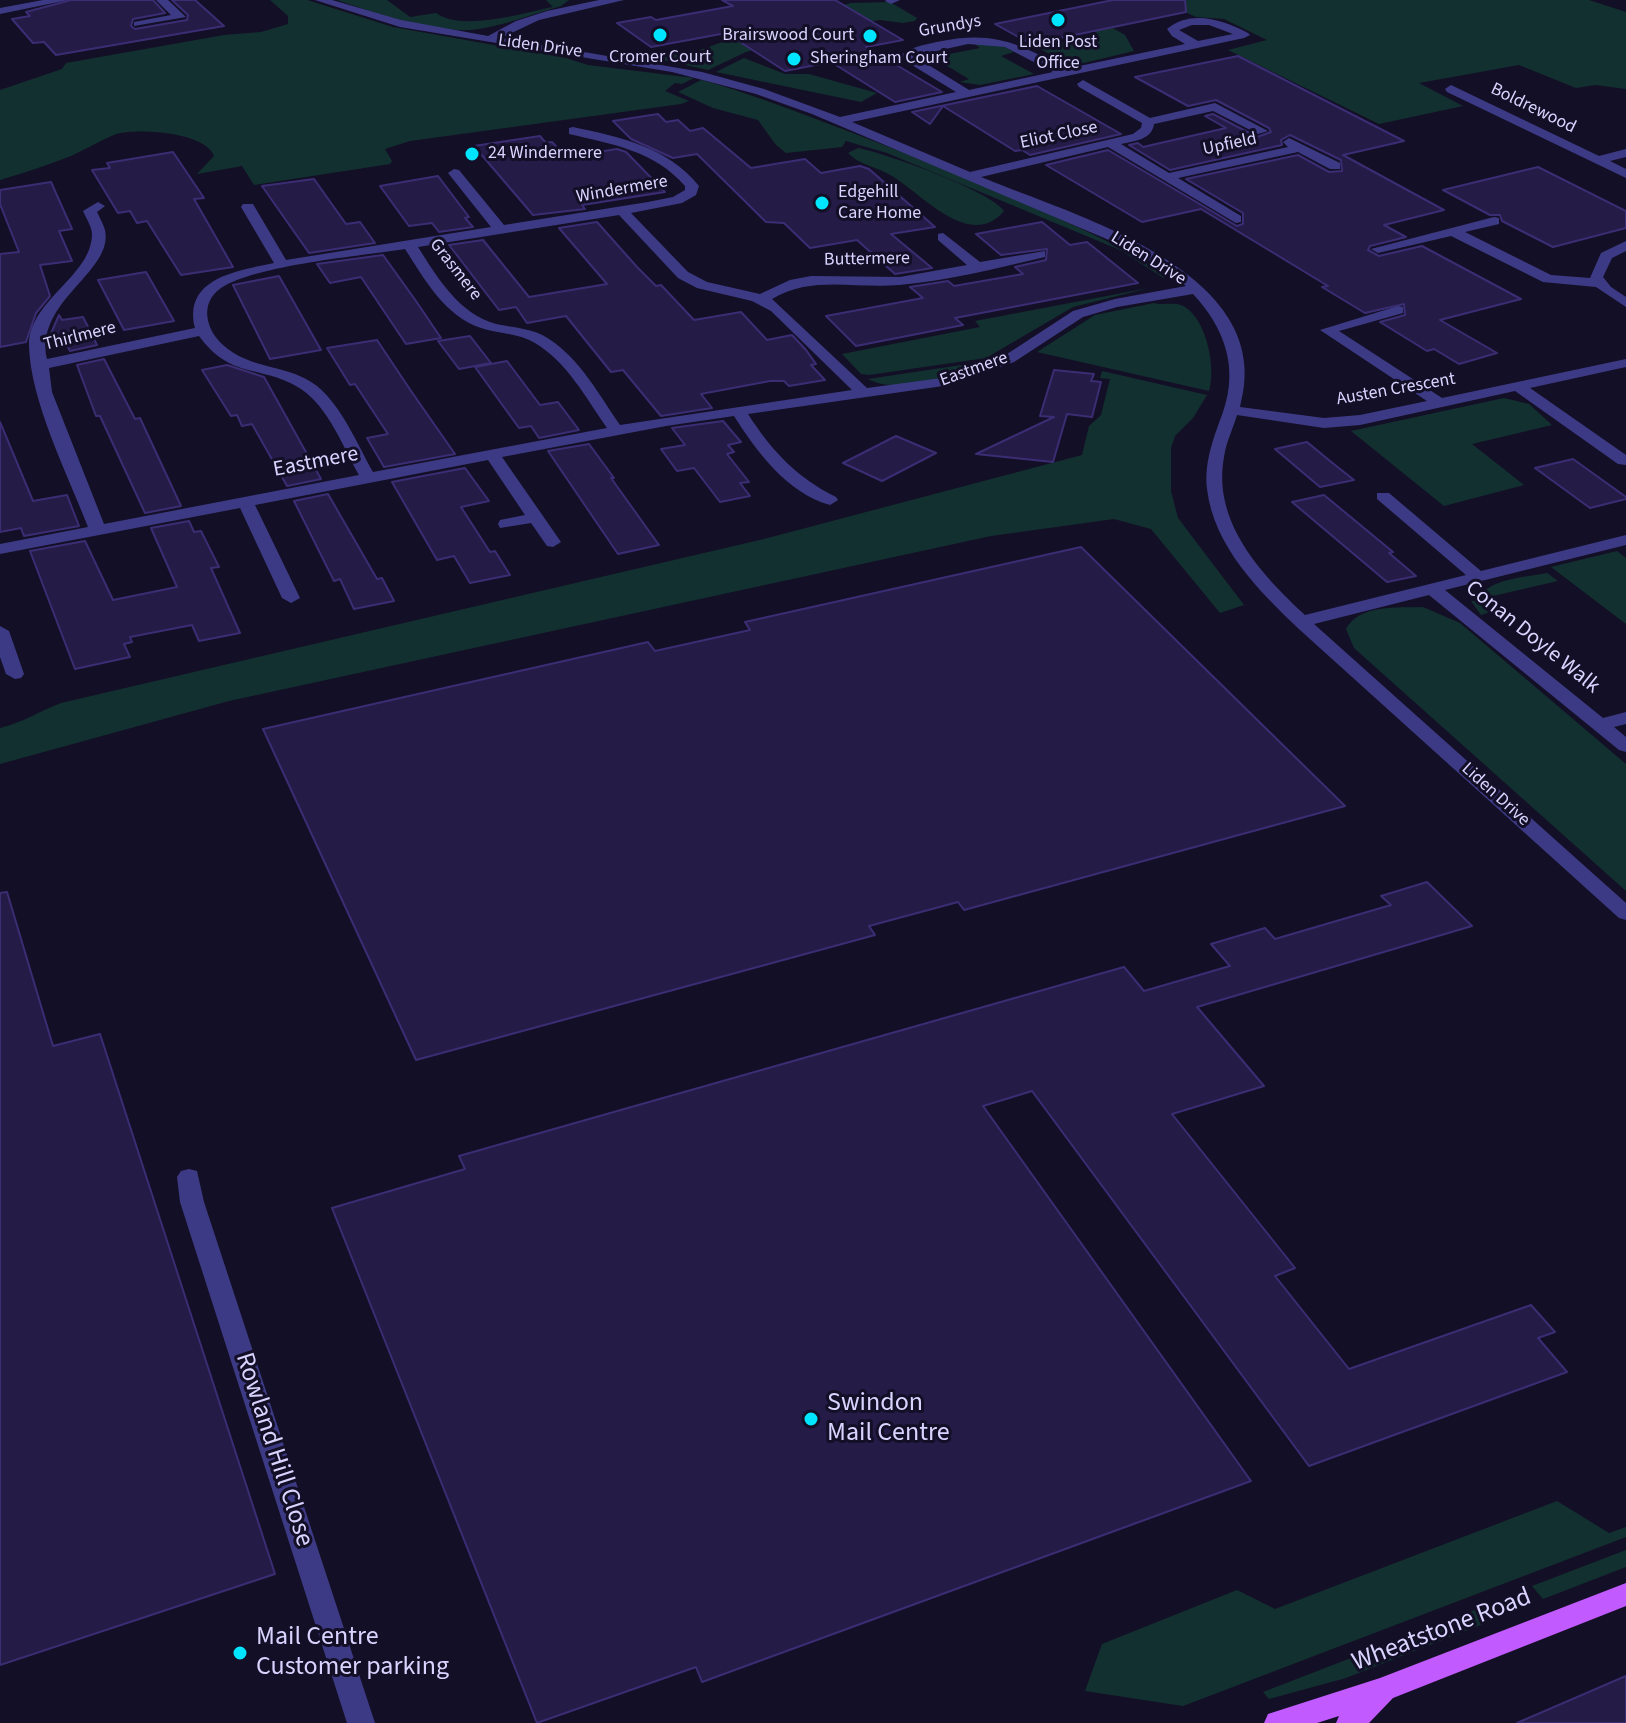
<!DOCTYPE html>
<html>
<head>
<meta charset="utf-8">
<style>
	body { margin:0 }
	canvas { display:block; background:#130f26 }
</style>
</head>
<body>
<canvas width="1626" height="1723"></canvas>
<script>
const g = document.querySelector('canvas').getContext('2d');
g.lineJoin = 'round';
function fillPath(path, color) { g.fillStyle = color; g.fill(path, 'evenodd'); }
function strokePath(path, color, width, dash) { g.strokeStyle = color; g.lineWidth = width; g.lineCap = dash ? 'butt' : 'round'; g.setLineDash(dash || []); g.stroke(path); }
function write(font, color, halo, rows, align = 'center') {
  g.font = font + ' "Source Sans 3",sans-serif'; g.lineWidth = 6; g.setLineDash([]); g.textBaseline = 'middle'; g.strokeStyle = halo; g.fillStyle = color; for (const [text, x, y, turn = 0] of rows) {
    g.save(); g.translate(x, y); g.rotate((+turn || 0) * Math.PI / 180); g.textAlign = isNaN(turn) ? turn : align; if (halo) g.strokeText(text, 0, 0); g.fillText(text, 0, 0); g.restore();
  }
}
fillPath(new Path2D(`
	M270 0H307L393 27 566 58 588 65 694 78 682 84 675 83 665 91 689 101 681 104 410 141 385 149 392 161 390 164 254 185 242 166 197 174 214 156C206 132 137 128 116 134 101 140 86 149 71 156 48 165 24 173 0 180V90L62 69 66 63 224 35 261 32 288 24V16Z
	M337 0H387L410 17 436 13C462 32 523 13 553 7L546 0H569L561 6C532 14 501 27 471 30 431 32 374 13 337 0Z
	M1170 0H1589L1626 12V89L1595 85 1576 88 1519 65 1419 83 1463 106 1379 124 1228 50 1267 40 1224 19 1196 17 1170 5Z
	M890 2 917 18 915 21 903 23 880 20 838 26 746 52 708 70 650 57 694 52 791 18 851 3Z
	M1111 27 1125 35 1134 51 1071 66 1037 47 1099 35 1094 31Z
	M973 43 1000 44 1014 52 1001 56 1034 74 980 85 960 82 969 79 932 57 921 59 923 55 931 51 939 56 980 48Z
	M744 58 785 74H809L877 93 861 102 716 72Z
	M701 80C755 91 1154 246 1165 279L1120 250 887 153 846 141 842 147 786 153 776 145 758 120 713 108 678 92Z
	M858 148C885 153 991 191 1004 211 970 251 922 194 892 176 878 167 859 165 848 153Z
	M1149 288 1073 307 986 358 869 375 861 374 842 354 980 327 975 321Z
	M1154 303C1163 306 1175 301 1185 307 1207 321 1216 368 1209 391L1037 352 1095 315Z
	M988 361C956 374 899 396 868 379Z
	M1102 371 1207 395 1193 418 1175 436 1171 448V491L1178 518 1244 605 1220 613 1151 529 1114 519 991 536 229 701 0 764V728C22 723 40 711 61 703L764 539 1082 455 1089 426 1101 415 1110 379 1100 378Z
	M1504 398 1529 404 1552 425 1472 444 1524 485 1444 506 1351 431Z
	M1617 551 1626 558V624L1551 567Z
	M1547 573 1558 581 1484 598 1494 608 1488 610 1490 612 1481 615 1471 601H1478C1484 579 1527 577 1547 573Z
	M1423 607 1460 623 1626 764V891L1354 648 1346 629C1359 604 1398 608 1423 607Z
	M1557 1501 1609 1533 1626 1527V1537L1183 1706 1085 1691 1102 1644 1237 1590 1275 1609Z
	M1626 1550V1567L1543 1599 1532 1586Z
	M1475 1610 1488 1622 1346 1678 1269 1699 1263 1692Z`), '#12302f');
const building = new Path2D(`
	M71 0H153L165 13 133 19 131 26 135 29 187 20 188 15 172 0H195L224 26 56 55 44 42 33 43 12 19 30 16 26 12Z
	M722 0H835L903 40 866 47 942 92 895 102 831 62 785 71 726 33 651 47 617 23 651 17 656 20 733 6Z
	M1113 0H1185L1186 12 1031 44 995 24Z
	M1238 56 1404 141 1343 155 1444 210 1384 225 1406 237 1370 246 1368 250 1379 256 1422 246 1521 299 1440 320 1497 353 1459 364 1434 349 1427 351 1380 322 1405 315 1404 304 1365 313 1322 287 1328 286 1201 209 1142 222 1046 165 1108 150 1237 226 1243 224V213L1186 179 1298 155 1329 172 1342 171 1341 160 1290 135 1281 140 1282 145 1170 170 1129 145 1138 143 1143 147 1226 128 1205 116 1213 114 1257 137 1271 132 1269 128 1216 100 1188 106 1135 77Z
	M1037 86 1121 134 1030 155 1022 150 1015 151 943 106 930 124 912 112Z
	M658 114 666 122 678 120 690 131 703 128 751 168 805 159 821 173 860 166 869 169 935 227 891 234 932 268 895 274 857 240 810 248 784 223 766 222 697 154 673 158 631 139 613 121Z
	M540 136 546 143 552 142 566 157 617 149 626 152 665 192 582 205 585 209 533 215 474 146Z
	M173 152 204 198 194 199 233 267 181 275 147 221 137 223 130 211 118 213 92 170 110 168 107 163Z
	M1538 167 1626 211V228L1553 247 1502 221 1500 215H1490L1443 190Z
	M438 176 469 217 465 218 473 227 439 232 432 223 409 226 380 186Z
	M314 179 346 224 360 222 375 243 309 253 262 186Z
	M51 182 72 229 59 231 72 261 40 265 50 296 36 313 26 342 0 347V254L19 252 0 204V190Z
	M597 222 637 267 656 286 661 285 694 320 741 312 767 340 792 335 806 350 816 364 811 365 825 380 789 386 784 381H770L701 394 712 408 661 416 623 370 611 372 566 316 527 323 516 307 499 310 449 245 483 240 529 297 607 284 559 228Z
	M1042 222 1070 245 1087 242 1138 283 955 318 963 325 856 346 826 316 923 298 910 287 948 281 954 286 1023 274 1015 267 1046 260 1047 249 1001 255 976 234Z
	M383 255 416 301 441 338 406 344 361 277 330 283 317 264Z
	M146 272 174 321 124 330 98 280Z
	M279 276 321 350 270 359 233 285Z
	M59 315 62 320 83 317 97 345 70 351 62 336 49 338Z
	M470 336 491 363 459 369 438 341Z
	M377 340 411 391 455 454 384 467 367 438 388 434 355 384 350 385 327 348Z
	M104 359 135 419 140 418 181 506 145 513 100 416H96L77 365Z
	M507 361 540 405 558 402 579 430 539 438 531 426 519 428 475 367Z
	M227 365 264 377 321 479 287 486 252 424 242 426 237 415 231 416 202 370Z
	M1054 370 1094 374 1091 381 1101 382 1092 417 1067 414 1053 462 976 454 1054 417 1040 416Z
	M723 421 741 442 728 445 734 452 727 454 749 482 740 483 750 496 720 502 694 468 677 471 661 449 685 445 672 428Z
	M0 422 33 501 67 495 79 526 24 536 21 528 0 532Z
	M896 436 936 453 882 481 843 463Z
	M1307 442 1330 461 1354 480 1320 487 1275 449Z
	M589 444 614 478H611L659 545 618 554 548 451Z
	M1573 459 1626 497V499L1590 508 1535 468Z
	M465 468 489 501 461 507 490 552 495 551 510 575 470 583 454 556 437 560 392 482Z
	M328 494 377 579 382 578 394 601 354 609 340 579 334 581 294 501Z
	M1324 495 1393 552 1389 553 1416 576 1387 582 1292 502Z
	M189 521 194 532 201 531 219 567 211 568 240 633 199 641 192 625 130 637 132 642 124 644 130 657 75 669 30 551 85 541 113 600 177 587 151 528Z
	M1081 547 1345 806 964 910 958 902 869 926 875 935 416 1060 263 729 648 642 655 651 750 630 745 622Z
	M1427 882 1472 926 1197 1007 1264 1086 1172 1114 1295 1268 1275 1276 1349 1369 1531 1305 1555 1332 1538 1338 1567 1372 1309 1466 1032 1091 983 1106 1251 1481 702 1682 696 1667 537 1723 332 1208 465 1169 459 1156 1124 967 1144 991 1230 966 1211 944 1265 928 1275 939 1391 905 1381 896Z
	M7 892 53 1046 100 1034 275 1574 0 1665V893Z
	M1626 1676V1723H1517Z`);
fillPath(building, '#241b47');
strokePath(building, '#3b2d73', 2);
fillPath(new Path2D(`
	M43 0H68L0 14V8Z
	M156 0H168L186 17 134 26V22L171 15Z
	M315 0H332L401 20 488 36 516 21 547 11 599 0H624L539 20 501 38 702 72 764 89 840 117 956 92 907 62 901 55C912 46 928 44 942 41 995 31 1020 44 1065 69L1185 44 1172 36 1167 29C1191 9 1223 20 1248 33L1250 35 1244 38 852 122 970 172 1133 134 1141 128 1142 123 1079 87 1077 84 1083 80 1150 118 1215 103 1268 131 1258 134 1213 111 1154 124C1152 140 1134 141 1121 144L1169 173 1288 147 1283 142 1289 138 1340 163V169H1330L1298 152 1178 178 1241 216V222L1236 223 1108 147 981 177C1072 215 1280 271 1240 407L1324 418 1360 415 1427 401 1320 330 1398 306 1403 307V313L1339 331 1442 398 1626 359V367L1530 388 1626 455V465L1618 464 1515 391 1360 425 1324 428 1237 415C1233 429 1226 442 1224 457 1212 522 1261 574 1305 615L1466 575 1377 499V493H1389L1481 571 1626 535V545L1445 590 1603 718 1626 712V724L1614 727 1626 737V752L1619 750 1429 595 1314 624 1626 903V920L1619 918 1300 630C1260 592 1214 547 1207 489 1204 461 1214 437 1223 412 1239 367 1224 327 1193 294L1117 307 1083 317 1014 362 950 385 748 414C771 450 797 478 836 497L838 500 830 505C787 493 757 452 734 416L666 426 502 457 561 542 553 547 547 546 531 523 500 528 498 524 500 520 525 515 488 460 255 505 300 598 291 603 282 598 240 508 0 554V544L88 527C68 475 30 401 29 345 29 300 92 276 92 234 92 227 86 218 83 211L98 202 105 206 97 212C100 218 103 224 105 230 114 272 34 301 47 359L195 328C183 278 237 271 274 263L241 207 243 204H253L286 260 491 227 448 173 454 169 459 170 504 225 648 202 673 197 685 190V186C655 151 612 144 569 134V128L573 127C620 137 668 147 699 186L696 195 682 203 631 213 688 272 707 282 760 294 790 280 811 276 900 277 967 265 938 240V234L943 233 980 262 1045 251V257C997 268 947 281 899 285 855 289 811 275 772 299L867 388 942 378 1004 356 1073 311 1115 299 1186 286 1154 263 1116 243 812 114 756 94 672 72 400 27ZM1192 25H1209L1233 34 1198 41 1179 30ZM968 44 1005 47 1053 72 969 90 914 56ZM619 215 678 278 697 288 752 301 771 311 852 390 620 425C599 395 581 360 549 339 533 328 514 328 496 324 459 314 437 277 418 247ZM405 249C425 280 445 316 481 328 499 334 519 333 535 343 567 362 586 398 607 428L373 472C357 444 343 408 317 386 289 364 250 370 223 345 206 330 199 303 221 288 256 265 361 256 405 249ZM199 336C232 381 263 364 301 389 329 408 343 447 359 475L104 524 52 392 49 368Z
	M900 0 891 4 885 1 886 0Z
	M1451 85 1599 156 1626 149V157L1610 161 1626 169V178L1447 92 1445 89Z
	M1494 217 1499 218V224L1465 232 1551 275 1590 278 1601 253 1626 241V251L1612 258 1603 277 1611 287 1626 297V307L1596 287 1543 282 1451 236 1378 253 1371 249Z
	M0 626 9 631 24 674 21 678 15 679 6 674 0 657Z
	M189 1169 197 1171 204 1202 375 1723H347L180 1202 177 1177 181 1171Z`), '#3d3a85');
fillPath(new Path2D(`
	M1626 1583V1606L1393 1698 1369 1723H1336L1339 1716 1317 1723H1264L1268 1714 1380 1678Z`), '#c25bff');
for (const [x, y, r, color] of [
	[1058,20,8,"#00e5ff"],
	[660,35,8,"#00e5ff"],
	[870,36,8,"#00e5ff"],
	[794,59,8,"#00e5ff"],
	[472,154,8,"#00e5ff"],
	[822,203,8,"#00e5ff"],
	[811,1419,8,"#00e5ff"],
	[240,1653,8,"#00e5ff"]
]) { const dot = new Path2D(); dot.arc(x, y, r, 0, 2 * Math.PI); g.fillStyle = color; g.fill(dot); strokePath(dot, '#130f26', 3); }
write('18px', '#d9d4ff', '#130f26', [
	["Grundys",950,27,-10],
	["Liden Drive",540,47,8],
	["Boldrewood",1533,109,26],
	["Eliot Close",1059,136,-12],
	["Upfield",1230,145,-12],
	["Windermere",622,190,-10],
	["Liden Drive",1148,259,32],
	["Buttermere",867,260,-1],
	["Grasmere",455,270,52],
	["Thirlmere",80,337,-14],
	["Eastmere",974,370,-20],
	["Austen Crescent",1396,390,-10],
	["Liden Drive",1495,795,42]
]);
write('18px', '#d9d4ff', '#130f26', [
	["Brairswood Court",854,36,"right"],
	["Liden Post",1058,43,"center"],
	["Office",1058,64,"center"],
	["Cromer Court",660,58,"center"],
	["Sheringham Court",810,59],
	["24 Windermere",488,154],
	["Edgehill",838,193],
	["Care Home",838,214]
], 'left');
write('22px', '#d9d4ff', '#130f26', [
	["Eastmere",316,463,-11],
	["Conan Doyle Walk",1532,638,39]
]);
write('26px', '#d9d4ff', '#130f26', [
	["Swindon",827,1404],
	["Mail Centre",827,1434],
	["Mail Centre",256,1638],
	["Customer parking",256,1668]
], 'left');
write('26px', '#d9d4ff', '#130f26', [
	["Rowland Hill Close",273,1450,72],
	["Wheatstone Road",1442,1631,-21]
]);
</script>
</body>
</html>
